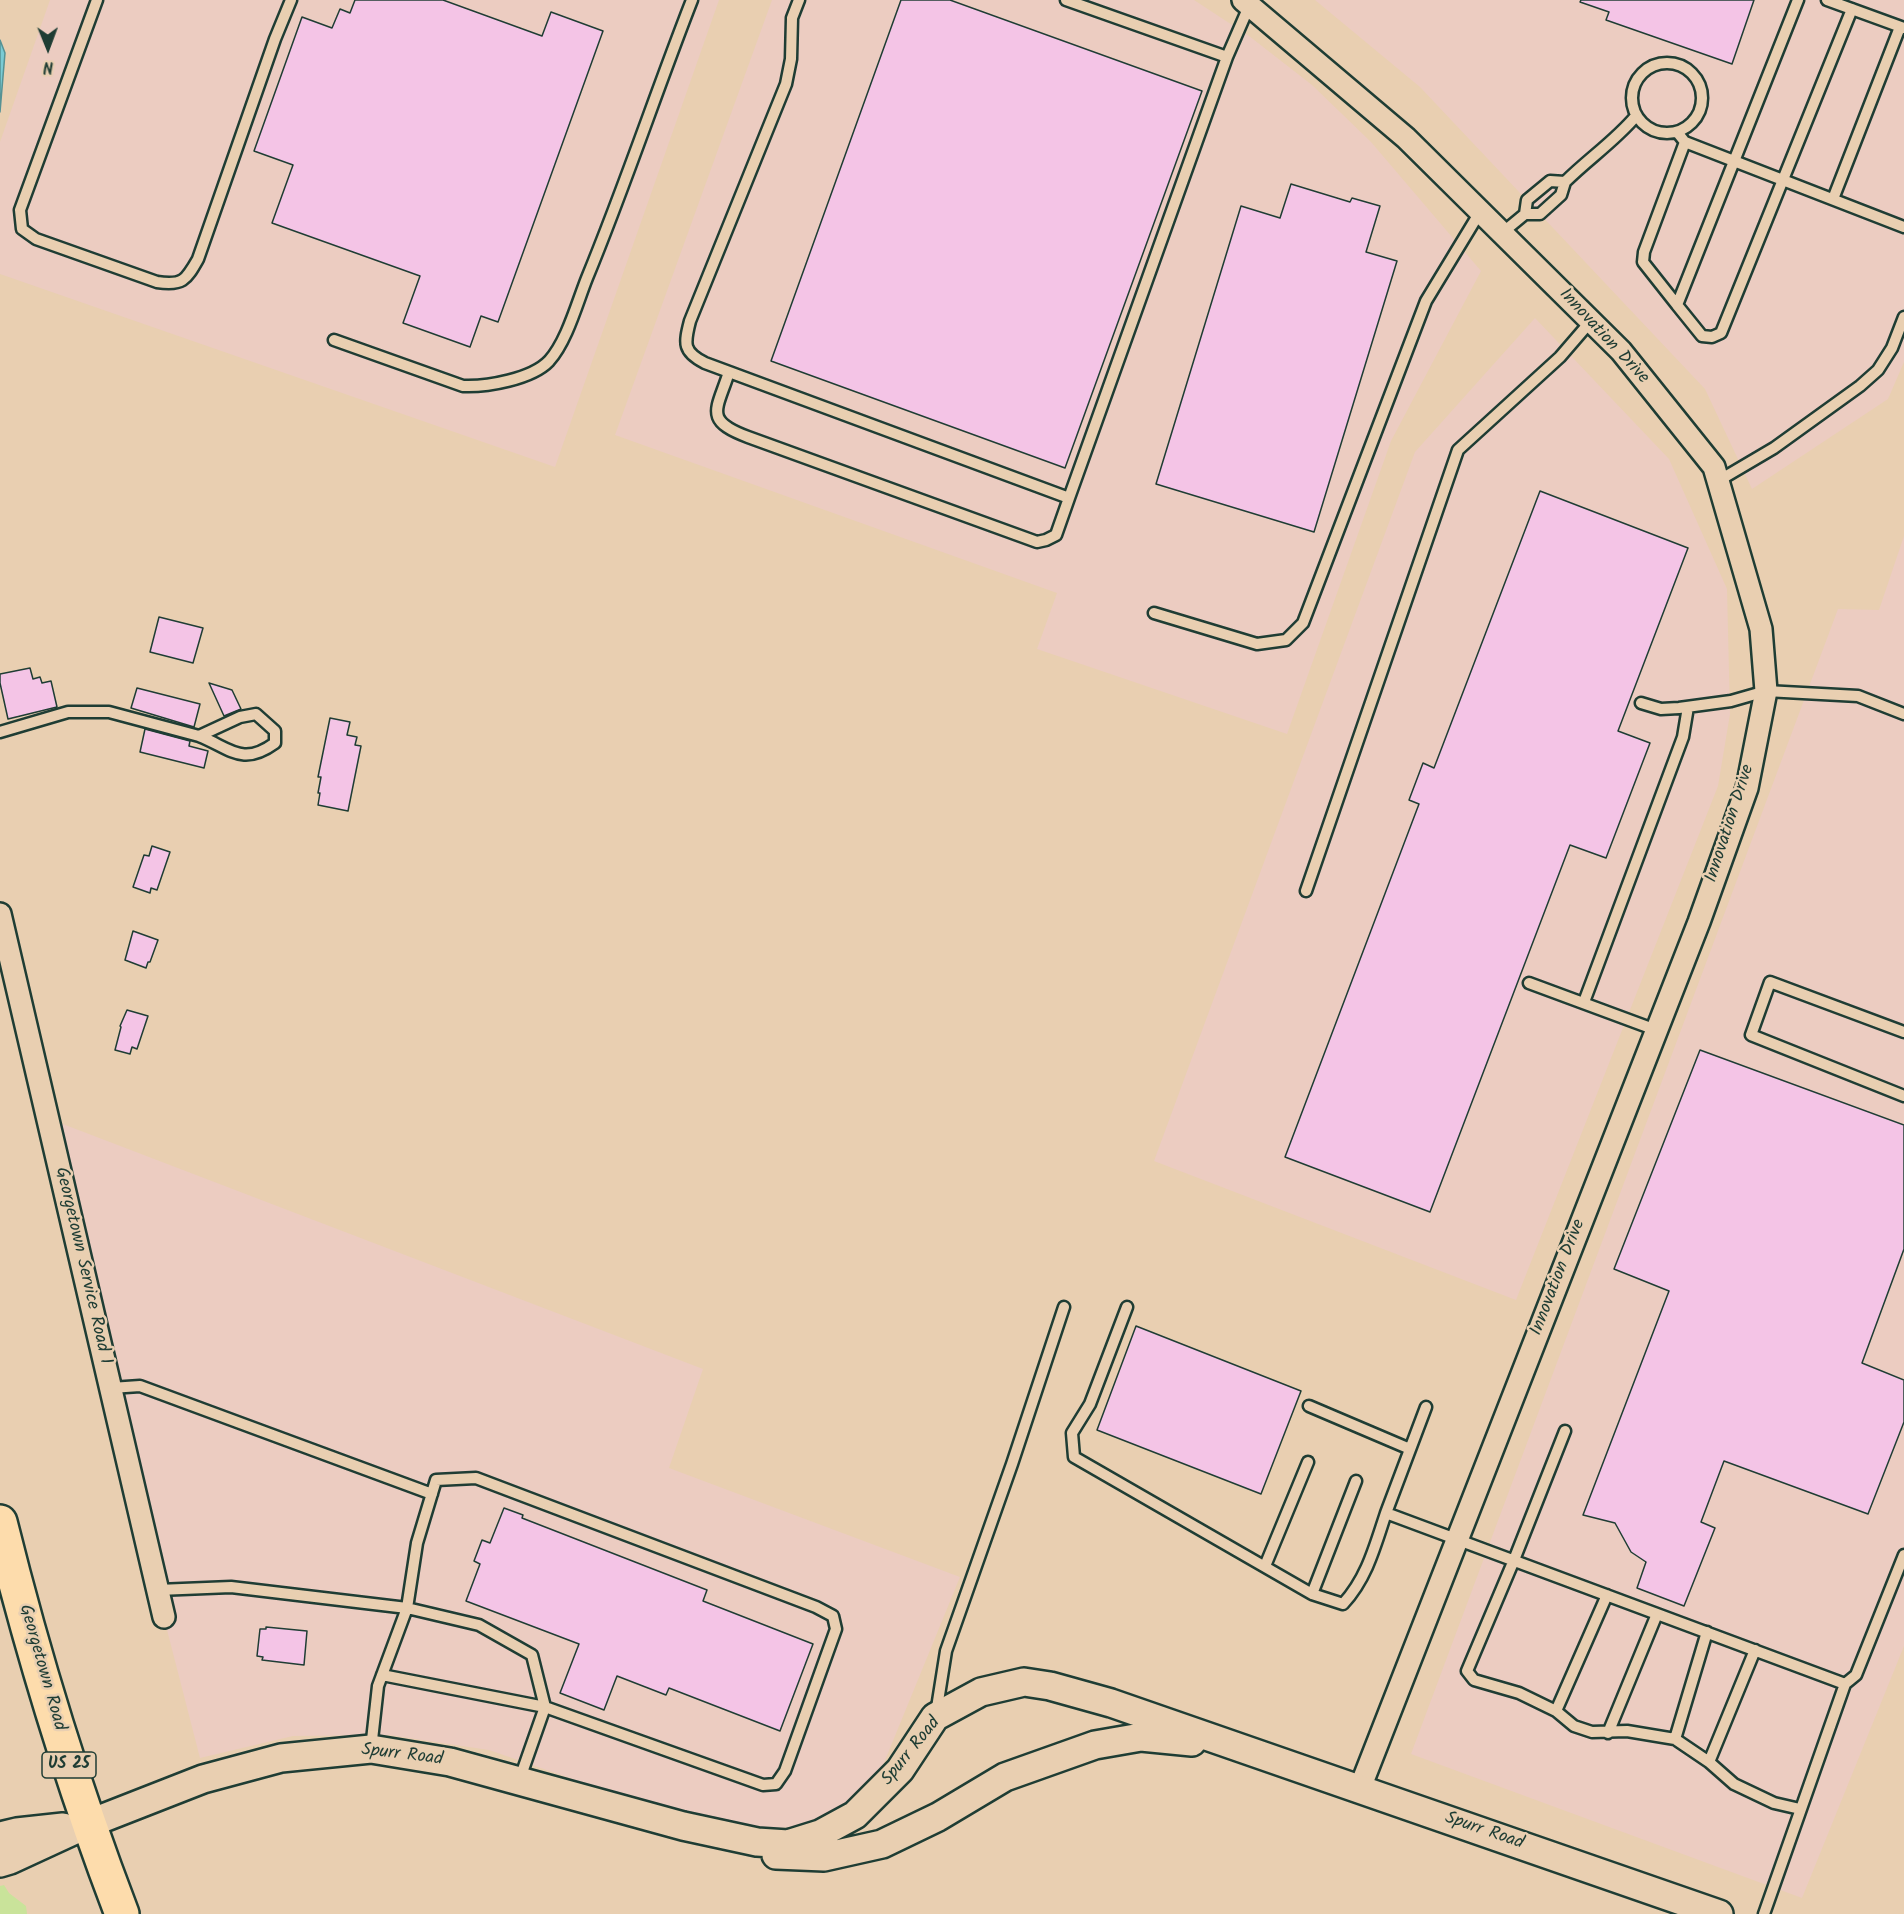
<!DOCTYPE html>
<html>
<head>
<meta charset="utf-8">
<style>
	body { margin:0 }
	#map { position:relative; width:1904px; height:1914px; overflow:hidden; background:#e9cfb1; font-family:Kalam,sans-serif }
	canvas { display:block }
	.north { position:absolute; left:18px; top:18px; width:60px; height:60px; -webkit-text-stroke:4px #e9cfb1; paint-order:stroke; rotate:179deg; font-size:16px; font-weight:700; line-height:24px; text-align:center; color:#1f3d34 }
	.north::after { content:''; display:block; margin:auto; width:21px; height:27px; background:#1f3d34; clip-path:polygon(50% 0,100% 100%,50% 72%,0 100%) }
</style>
</head>
<body>
<div id="map">
<canvas width="1904" height="1914"></canvas>
<div class="north">N</div>
</div>
<script>
const g = document.querySelector('canvas').getContext('2d');
g.lineJoin = 'round';
function fillPath(path, color) { g.fillStyle = color; g.fill(path, 'evenodd'); }
function strokePath(path, color, width, dash) { g.strokeStyle = color; g.lineWidth = width; g.lineCap = dash ? 'butt' : 'round'; g.setLineDash(dash || []); g.stroke(path); }
function write(font, color, halo, rows, align = 'center') {
  g.font = font + ' Kalam,sans-serif'; g.lineWidth = 5; g.setLineDash([]); g.textBaseline = 'middle'; g.strokeStyle = halo; g.fillStyle = color; for (const [text, x, y, turn = 0] of rows) {
    g.save(); g.translate(x, y); g.rotate((+turn || 0) * Math.PI / 180); g.textAlign = isNaN(turn) ? turn : align; if (halo) g.strokeText(text, 0, 0); g.fillText(text, 0, 0); g.restore();
  }
}
fillPath(new Path2D(`
	M50 0H719L555 467 0 274V142Z
	M772 0H1194L1249 36 1312 85 1371 142 1481 271 1391 441 1287 734 1037 649 1057 593 615 435Z
	M1315 0H1904V362L1888 399 1752 489 1705 389 1420 87Z
	M1535 318 1669 459 1727 589 1730 714 1718 786 1516 1300 1154 1161 1415 452Z
	M1904 536V1646L1802 1898 1411 1754 1838 609 1879 610Z
	M34 1113 703 1369 669 1468 960 1577 879 1775 843 1807 811 1825 728 1833 489 1750 389 1735 293 1736 200 1758Z`), '#ecccc1');
fillPath(new Path2D(`
	M4 1885 9 1893 26 1906 27 1914H0V1886Z`), '#c9e39a');
const water = new Path2D(`
	M0 40 5 53 0 112Z`);
fillPath(water, '#7acbd4');
strokePath(water, '#569294', 1.5);
const building = new Path2D(`
	M355 0H443L542 36 551 12 603 31 498 322 481 316 470 347 403 323 420 276 272 223 293 165 254 151 302 17 332 28 340 9 350 13Z
	M901 0H950L1202 91 1065 468 771 361Z
	M1581 0H1754L1732 64 1606 20 1609 12 1580 2Z
	M1291 184 1350 202 1352 198 1380 206 1366 252 1397 261 1314 532 1156 484 1241 206 1280 218Z
	M1540 491 1688 548 1618 731 1650 743 1606 858 1570 845 1430 1212 1285 1157 1419 804 1409 800 1423 763 1434 768Z
	M159 617 203 628 193 663 150 652Z
	M30 668 33 679 40 677 42 683 51 681 57 707 8 719 0 683V674Z
	M209 683 232 690 241 709 224 716Z
	M137 688 200 704 194 727 131 708Z
	M330 718 350 722 347 735 357 737 355 745 361 746 348 811 318 805 320 793H318L321 777H318Z
	M145 729 190 741 189 746 208 751 204 768 140 752Z
	M152 846 170 852 157 890 151 888 150 893 133 887 144 855 149 856Z
	M133 931 158 940 150 962H148L146 968 125 960Z
	M127 1010 148 1016 137 1049 132 1047 130 1054 115 1050 121 1027 120 1026Z
	M1700 1050 1904 1125V1249L1862 1363 1904 1380V1422L1868 1514 1724 1461 1701 1522 1715 1528 1684 1606 1637 1588 1646 1562 1631 1552 1615 1523 1583 1515 1669 1291 1614 1269Z
	M1136 1326 1301 1391 1261 1494 1097 1430Z
	M504 1508 523 1515 522 1518 707 1590 703 1601 813 1644 780 1731 669 1688 666 1695 617 1676 604 1710 560 1693 579 1644 466 1601 480 1564 474 1561 482 1540 490 1543Z
	M266 1627 307 1631 304 1665 262 1660 263 1657 257 1656 260 1629H266Z`);
fillPath(building, '#f4c4e6');
strokePath(building, '#1f3d34', 1.5);
const service = new Path2D(`
	M97 0 20 210 22 229 36 239 157 282C183 286 186 280 198 259L275 39 291 0
	M799 0 792 18 791 59 786 84 690 321C684 344 683 352 705 363L1069 498 1227 57 1250 4
	M1066 0 1227 57
	M1798 0 1677 305 1702 336 1712 337 1721 333 1852 9
	M1827 0 1904 28
	M1632 98a35 35 0 1 1 70 0a35 35 0 1 1-70 0Z
	M1677 132 1685 142 1904 227
	M1565 182C1588 159 1615 141 1636 116
	M1833 199 1900 27
	M1502 233 1525 214 1527 200 1550 181 1565 182 1561 195 1540 214H1525
	M1677 305 1643 262 1644 252 1685 142
	M334 340 463 386C487 387 532 379 549 361 567 341 577 303 587 278 625 186 656 92 692 0
	M729 372C717 410 703 420 748 437L1037 542 1046 540 1056 535 1069 498
	M1718 481 1774 448 1860 386 1878 370 1892 348 1904 317
	M1154 613 1257 644 1286 640 1303 623 1426 301 1480 212
	M1641 703 1661 709 1679 708 1731 701 1766 691 1858 696 1904 714
	M0 732 68 712H109L199 736C230 748 242 767 275 743V731L256 714 240 717 199 736
	M1306 891 1458 450 1560 357 1591 321
	M1529 983 1656 1030
	M1584 1002 1683 737 1688 707
	M1904 1032 1770 982 1751 1035 1904 1096
	M1127 1307 1090 1404 1072 1433 1074 1457 1312 1594 1343 1604C1367 1578 1375 1546 1386 1513L1845 1684 1764 1914
	M111 1388 140 1386 432 1494
	M1309 1406 1410 1449
	M1565 1431 1514 1560 1467 1671 1474 1680 1519 1693 1556 1711 1574 1726 1592 1732 1627 1731 1675 1739 1709 1762 1734 1784 1774 1803 1800 1809
	M1386 1513 1426 1407
	M1265 1566 1308 1462
	M158 1590 231 1587 407 1608 417 1543 436 1480 476 1478 816 1607 833 1616 836 1629 785 1771 776 1784 763 1785 545 1707 382 1675
	M1312 1594 1356 1481
	M1845 1684 1856 1675 1904 1555
	M1556 1711 1607 1595
	M936 1714 946 1651 1012 1464 1064 1307
	M1608 1733 1657 1614
	M1675 1739 1707 1632
	M371 1749 378 1686 407 1608 479 1625 532 1655 545 1707 519 1781
	M1709 1762 1755 1650`);
const minor = new Path2D(`
	M1243 0 1406 138 1621 351 1714 467 1761 629 1766 691 1747 788 1699 922 1360 1788
	M0 914 164 1617`);
const tertiary = new Path2D(`
	M0 1836 17 1832 63 1827
	M776 1855 824 1857 882 1844 938 1817 1005 1777 1095 1745 1141 1737 1192 1742
	M0 1863 10 1860 88 1824 203 1779 281 1758 371 1749 450 1762 683 1826 757 1842 788 1844 820 1834 855 1815 900 1770 935 1717 981 1692 1024 1682 1050 1686 1111 1703 1719 1914`);
const primary = new Path2D(`
	M0 1522C33 1655 73 1786 122 1914`);
strokePath(service, '#1f3d34', 15);
strokePath(minor, '#1f3d34', 26);
strokePath(tertiary, '#1f3d34', 32);
strokePath(primary, '#1f3d34', 38);
strokePath(service, '#e9cfb1', 10);
strokePath(minor, '#e9cfb1', 21);
strokePath(tertiary, '#e9cfb1', 27);
strokePath(primary, '#fddcac', 33);
for (const [x, y, w] of [
	[69,1765,54]
]) { const box = new Path2D(); box.roundRect(x - w / 2, y - 13, w, 26, 4.5); g.fillStyle = '#e9cfb1'; g.fill(box); strokePath(box, '#1f3d34', 1.5); }
write('bold 16px', '#1f3d34', null, [
	["US 25",69,1765]
]);
write('18px', '#1f3d34', '#e9cfb1', [
	["Innovation Drive",1603,337,47],
	["Innovation Drive",1731,824,-72],
	["Georgetown Service Road 1",82,1266,77],
	["Innovation Drive",1559,1278,-69],
	["Georgetown Road",41,1668,74],
	["Spurr Road",912,1752,-51],
	["Spurr Road",402,1756,7],
	["Spurr Road",1484,1832,19]
]);
</script>
</body>
</html>
